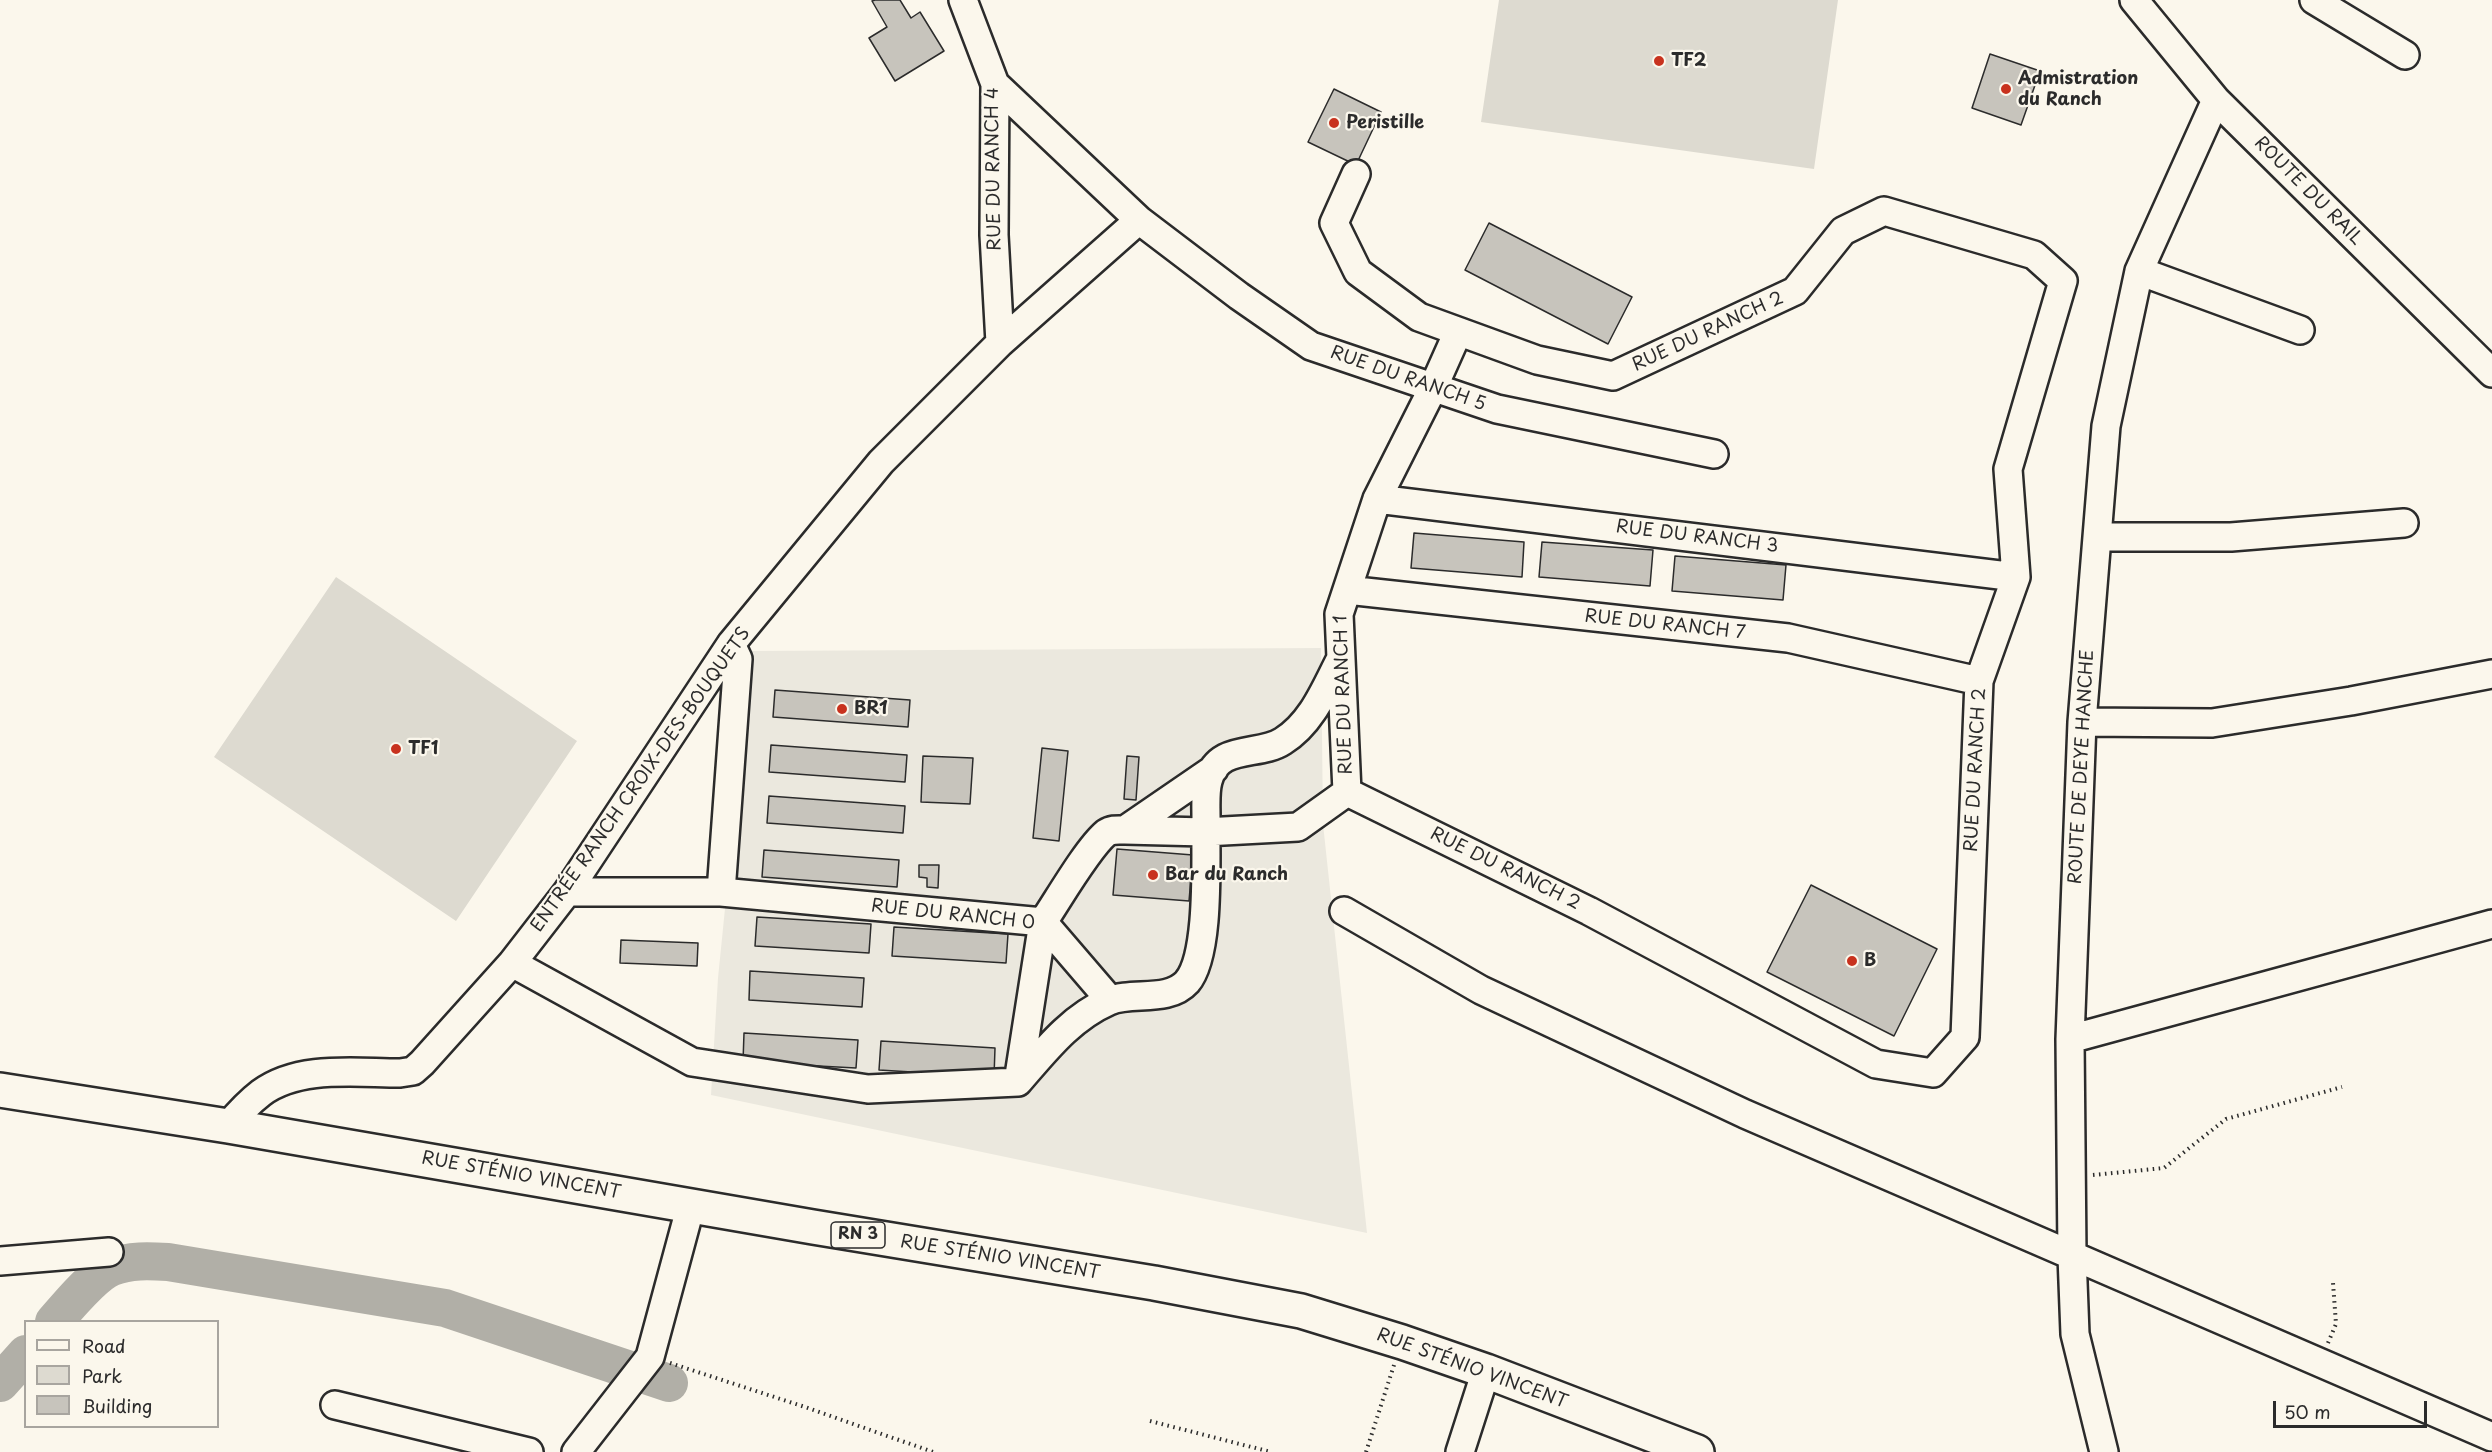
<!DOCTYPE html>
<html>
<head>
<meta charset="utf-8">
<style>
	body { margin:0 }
	#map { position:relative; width:2492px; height:1452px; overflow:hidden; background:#fbf7ec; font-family:"Playpen Sans",sans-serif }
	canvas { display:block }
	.legend { position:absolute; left:24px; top:1320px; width:195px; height:108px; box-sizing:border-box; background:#fbf7ec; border:2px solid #a8a59f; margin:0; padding:8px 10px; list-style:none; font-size:18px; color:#2b2b2b }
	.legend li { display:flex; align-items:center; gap:12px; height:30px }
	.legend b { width:30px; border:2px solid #a8a59f }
	.scale { position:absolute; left:2273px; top:1401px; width:154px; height:27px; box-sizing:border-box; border:3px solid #2b2b2b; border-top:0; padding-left:8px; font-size:18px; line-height:21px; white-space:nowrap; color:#2b2b2b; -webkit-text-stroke:4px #fbf7ec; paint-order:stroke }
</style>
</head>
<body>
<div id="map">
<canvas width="2492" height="1452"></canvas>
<ul class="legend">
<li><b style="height:8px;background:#fbf7ec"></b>Road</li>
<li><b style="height:16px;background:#dddad0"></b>Park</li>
<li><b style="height:16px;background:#c7c4bc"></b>Building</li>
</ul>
<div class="scale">50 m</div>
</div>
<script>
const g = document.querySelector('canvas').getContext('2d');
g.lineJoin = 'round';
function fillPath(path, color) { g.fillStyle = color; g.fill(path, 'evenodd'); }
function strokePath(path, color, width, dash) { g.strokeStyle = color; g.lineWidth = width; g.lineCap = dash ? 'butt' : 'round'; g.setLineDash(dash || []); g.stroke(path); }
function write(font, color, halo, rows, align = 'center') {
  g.font = font + ' "Playpen Sans",sans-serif'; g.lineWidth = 4.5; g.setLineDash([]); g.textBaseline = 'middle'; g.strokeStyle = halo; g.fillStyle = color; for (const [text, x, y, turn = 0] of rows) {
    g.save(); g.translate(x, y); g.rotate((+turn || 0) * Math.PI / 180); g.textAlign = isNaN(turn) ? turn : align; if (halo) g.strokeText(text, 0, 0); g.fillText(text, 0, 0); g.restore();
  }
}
fillPath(new Path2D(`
	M1321 648 1323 824 1367 1233 711 1095 718 978 751 651Z`), '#ebe8de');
fillPath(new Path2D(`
	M1499 0H1838L1814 169 1481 122Z
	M336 577 577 741 456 921 214 757Z`), '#dddad0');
strokePath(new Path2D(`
	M54 1322C67 1307 94 1274 112 1267 130 1260 149 1261 168 1262L445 1308 669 1383
	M0 1383 26 1354`), '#b1afa7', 38);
const building = new Path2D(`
	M875 0H900L911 18 920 12 944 51 895 81 869 38 887 27 872 1Z
	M1990 54 2040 71 2021 125 1972 108Z
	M1334 89 1381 112 1356 165 1308 142Z
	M1489 223 1632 297 1608 344 1465 270Z
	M1414 533 1524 542 1522 577 1411 568Z
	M1542 542 1653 550 1650 586 1539 577Z
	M1675 556 1786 565 1783 600 1672 591Z
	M775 690 910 700 908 727 773 717Z
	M771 745 907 755 905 782 769 772Z
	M1042 748 1068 751 1059 841 1033 838Z
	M923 756 973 758 970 804 921 802Z
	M1127 756 1139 757 1136 800 1124 799Z
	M769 796 905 806 903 833 767 823Z
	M1117 849 1193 855 1189 901 1113 895Z
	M764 850 899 860 897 887 762 877Z
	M919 865H939L938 888 927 887V878L919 877Z
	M1811 885 1937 949 1894 1036 1767 972Z
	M757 917 871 924 869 953 755 946Z
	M894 927 1008 934 1006 963 892 956Z
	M621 940 698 943 697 966 620 963Z
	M750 971 864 978 862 1007 749 1000Z
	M744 1033 858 1040 856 1068 743 1062Z
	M881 1041 995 1048 994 1077 879 1070Z`);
fillPath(building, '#c7c4bc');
strokePath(building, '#2b2b2b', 1.5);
const minor = new Path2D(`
	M963 0 995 84 994 235 1000 343
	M2134 0 2216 100 2492 373
	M2314 0 2405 55
	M995 84 1139 220 1239 296 1311 346 1497 409 1714 454
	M2139 271 2300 330
	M1377 499 2016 577
	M2097 537H2231L2404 523
	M1347 590 1788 638 1979 681
	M2082 722 2212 723 2351 701 2492 674
	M1347 792 1589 911 1876 1064 1933 1073 1965 1037 1979 681 2016 577 2008 469 2063 281 2034 255 1884 211 1843 231 1795 291 1613 376 1537 360 1419 317 1358 272 1334 223 1356 174
	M1125 830 1214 769
	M721 892 738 659 731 644
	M1344 911 1481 990 1745 1114 2492 1437
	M512 963 692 1062 868 1089 1018 1082 1043 922 721 892H567
	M1110 1000 1043 922C1058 900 1087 849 1106 833 1112 829 1118 830 1125 830L1205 832 1298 827 1347 792 1339 614 1377 499 1433 388 1458 332
	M2070 1039 2492 924
	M1018 1082C1045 1051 1070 1018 1109 1001 1132 991 1168 1003 1187 982 1211 954 1205 855 1206 817 1206 805 1205 792 1208 781 1218 743 1259 757 1283 741 1312 723 1325 689 1340 660
	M228 1126C238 1114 248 1103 261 1093 299 1065 355 1073 400 1073L413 1071 422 1063 512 963 567 892 731 644 881 462 1000 343 1139 220
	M0 1261 109 1252
	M335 1405 529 1452
	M576 1452 650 1357 691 1205
	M1460 1452 1486 1371
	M2104 1452 2075 1334 2072 1256 2070 1039 2082 722 2106 426 2139 271 2216 100`);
const major = new Path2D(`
	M0 1090 228 1126 813 1227 1154 1283 1301 1311 1402 1342 1486 1371 1697 1452`);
strokePath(minor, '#2b2b2b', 32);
strokePath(major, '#2b2b2b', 38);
strokePath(new Path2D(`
	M2093 1175 2164 1168 2226 1119 2342 1087
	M2328 1343 2336 1324 2333 1283
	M670 1363 805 1407 933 1452
	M1150 1421 1271 1452
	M1366 1452 1394 1365`), '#2b2b2b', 4, [1.5, 4.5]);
strokePath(minor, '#fbf7ec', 27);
strokePath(major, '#fbf7ec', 33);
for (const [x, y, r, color] of [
	[1659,61,6,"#c8321e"],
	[2006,89,6,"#c8321e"],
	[1334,123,6,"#c8321e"],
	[842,709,6,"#c8321e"],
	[396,749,6,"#c8321e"],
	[1153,875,6,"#c8321e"],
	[1852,961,6,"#c8321e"]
]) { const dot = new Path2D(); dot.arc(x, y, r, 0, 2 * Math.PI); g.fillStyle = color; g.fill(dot); strokePath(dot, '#fbf7ec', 2); }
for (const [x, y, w] of [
	[858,1235,54]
]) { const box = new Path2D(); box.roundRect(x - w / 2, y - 13, w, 26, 4.5); g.fillStyle = '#fbf7ec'; g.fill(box); strokePath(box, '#2b2b2b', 1.5); }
write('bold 16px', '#2b2b2b', null, [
	["RN 3",858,1235]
]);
write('bold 18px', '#2b2b2b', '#fbf7ec', [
	["TF2",1671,61],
	["Admistration",2018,79],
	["du Ranch",2018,100],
	["Peristille",1346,123],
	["BR1",854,709],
	["TF1",408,749],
	["Bar du Ranch",1165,875],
	["B",1864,961]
], 'left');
write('18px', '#2b2b2b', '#fbf7ec', [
	["RUE DU RANCH 4",994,169,-91],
	["ROUTE DU RAIL",2308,191,45],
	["RUE DU RANCH 2",1708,332,-25],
	["RUE DU RANCH 5",1408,379,19],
	["RUE DU RANCH 3",1697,537,7],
	["RUE DU RANCH 7",1665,625,6],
	["RUE DU RANCH 1",1344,695,-92],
	["ROUTE DE DEYE HANCHE",2082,767,-87],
	["RUE DU RANCH 2",1976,770,-87],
	["ENTRÉE RANCH CROIX-DES-BOUQUETS",641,780,-55],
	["RUE DU RANCH 2",1505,869,26],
	["RUE DU RANCH 0",953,915,6],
	["RUE STÉNIO VINCENT",521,1176,10],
	["RUE STÉNIO VINCENT",1000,1258,9],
	["RUE STÉNIO VINCENT",1472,1369,20]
]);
</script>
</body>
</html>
